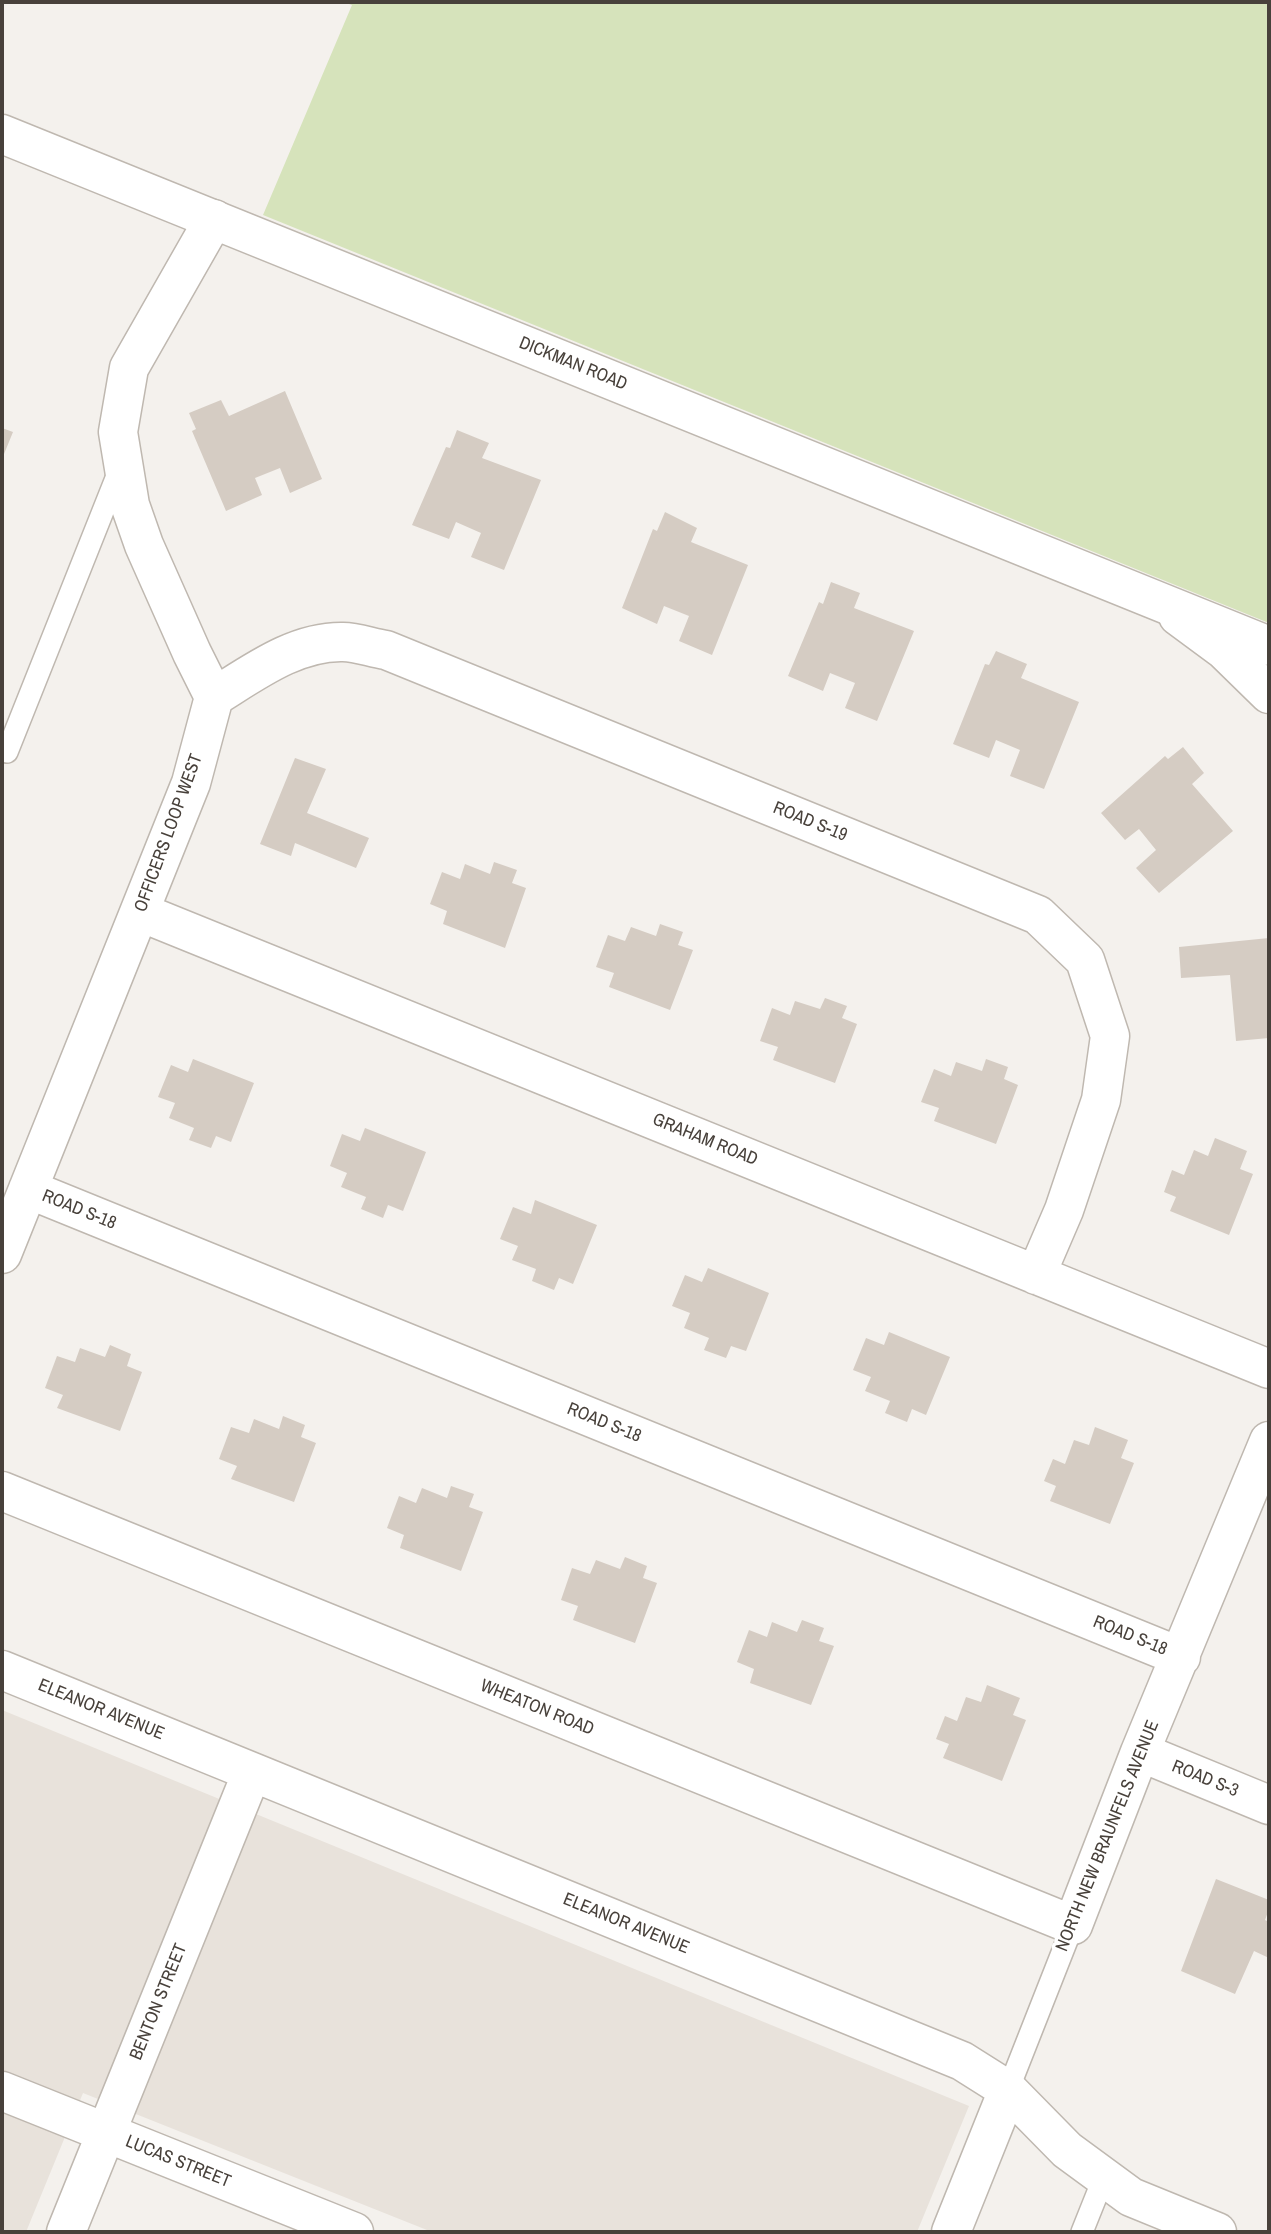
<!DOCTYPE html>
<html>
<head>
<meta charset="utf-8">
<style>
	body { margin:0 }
	#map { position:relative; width:1271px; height:2234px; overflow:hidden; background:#f4f1ed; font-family:"Archivo Narrow",sans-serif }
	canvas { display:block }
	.frame { position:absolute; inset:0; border:4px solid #48413b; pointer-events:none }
</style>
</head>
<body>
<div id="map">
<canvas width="1271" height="2234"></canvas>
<div class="frame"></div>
</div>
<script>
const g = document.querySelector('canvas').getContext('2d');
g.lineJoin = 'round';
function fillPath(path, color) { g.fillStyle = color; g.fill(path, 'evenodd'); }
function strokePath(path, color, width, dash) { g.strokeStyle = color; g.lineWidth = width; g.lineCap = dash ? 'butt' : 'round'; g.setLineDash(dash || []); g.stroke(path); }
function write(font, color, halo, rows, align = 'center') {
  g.font = font + ' "Archivo Narrow",sans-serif'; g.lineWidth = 7; g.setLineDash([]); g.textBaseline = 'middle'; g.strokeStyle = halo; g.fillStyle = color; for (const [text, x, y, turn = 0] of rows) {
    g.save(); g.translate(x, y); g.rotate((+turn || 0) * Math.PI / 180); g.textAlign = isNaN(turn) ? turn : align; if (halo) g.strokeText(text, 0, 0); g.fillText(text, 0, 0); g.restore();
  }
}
fillPath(new Path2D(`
	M2 1710 969 2106 917 2232H432L83 2093 26 2232H2Z`), '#e8e2db');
fillPath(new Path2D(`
	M343 2H1269V623L263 215 352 5Z`), '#d6e3bb');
fillPath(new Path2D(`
	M285 391 322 479 290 493 280 468 255 478 262 495 226 511 192 431 196 429 189 413 221 400 229 416Z
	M2 428 13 432 2 459Z
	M457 430 489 443 482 458 541 480 504 570 471 557 481 533 456 522 449 539 412 525 446 447 450 448Z
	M665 512 697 528 691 542 748 565 712 655 679 641 689 616 664 606 657 624 622 608 653 529 657 531Z
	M831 582 860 593 854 608 914 631 877 721 845 708 855 683 830 673 823 691 788 676 819 602 823 604Z
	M996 651 1027 664 1021 678 1079 702 1044 789 1010 776 1020 750 996 740 989 758 953 744 985 664 989 665Z
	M1183 747 1204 773 1192 784 1233 831 1159 893 1136 868 1156 850 1139 829 1125 840 1101 813 1165 756 1168 759Z
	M295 758 326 769 307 813 369 838 356 868 295 843 291 856 260 844Z
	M494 862 517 870 512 883 526 888 505 948 443 924 447 911 430 904 442 872 460 879 465 864 490 874Z
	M660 924 683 932 678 945 693 950 670 1010 609 987 614 973 596 967 608 935 625 941 631 927 656 936Z
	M1269 938V1016H1267L1269 1038 1236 1041 1230 975 1181 978 1179 947Z
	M825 998 847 1006 842 1018 857 1024 835 1083 773 1060 778 1047 760 1041 772 1008 790 1015 795 1001 820 1009Z
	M193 1059 254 1083 231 1142 216 1136 211 1148 189 1140 194 1128 169 1118 175 1103 158 1097 171 1065 188 1072Z
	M986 1059 1008 1067 1004 1079 1018 1085 996 1144 934 1121 939 1108 921 1102 934 1069 951 1076 956 1062 982 1071Z
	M365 1128 426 1152 403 1211 388 1205 383 1218 361 1209 366 1197 341 1187 347 1173 330 1166 342 1134 360 1141Z
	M1215 1138 1247 1151 1240 1169 1253 1174 1229 1235 1170 1211 1176 1197 1164 1192 1172 1170 1184 1175 1194 1150 1208 1156Z
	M535 1200 597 1225 573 1284 559 1278 554 1290 532 1281 536 1269 512 1260 518 1246 500 1239 513 1207 531 1214Z
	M708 1268 769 1293 746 1351 731 1346 726 1358 704 1350 709 1338 684 1328 690 1313 672 1306 685 1275 702 1282Z
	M889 1332 950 1357 926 1415 912 1409 907 1422 885 1413 890 1401 865 1391 871 1377 853 1370 866 1338 884 1345Z
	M110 1345 131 1354 127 1366 142 1372 120 1431 57 1408 63 1395 45 1388 57 1356 75 1362 80 1348 105 1357Z
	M283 1416 305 1425 301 1437 316 1443 294 1502 231 1479 237 1466 219 1459 231 1427 249 1433 254 1419 279 1429Z
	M1095 1427 1128 1440 1121 1458 1134 1463 1110 1524 1050 1501 1056 1486 1044 1481 1053 1459 1065 1464 1074 1440 1089 1445Z
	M451 1486 474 1494 469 1507 483 1512 461 1571 400 1548 404 1535 387 1528 399 1496 416 1503 422 1488 447 1498Z
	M625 1557 647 1566 643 1578 657 1583 635 1643 573 1620 578 1606 561 1600 572 1568 590 1574 596 1560 620 1569Z
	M802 1620 824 1628 819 1641 834 1646 811 1705 750 1683 754 1669 737 1662 749 1630 767 1637 772 1622 797 1632Z
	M987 1685 1020 1698 1013 1715 1026 1720 1002 1781 943 1758 949 1744 936 1739 945 1716 957 1721 966 1697 981 1702Z
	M1216 1879 1269 1900V1909L1265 1920 1269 1922V1958L1254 1951 1235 1994 1181 1971Z`), '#d5ccc3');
const service = new Path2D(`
	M7 752 119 471
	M1008 2090 1073 1925
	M1082 2232 1104 2177`);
const minor = new Path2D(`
	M1178 616 1224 650 1269 694
	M214 697C253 673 295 641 343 642 357 642 372 648 386 650L1038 915 1085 960 1110 1036 1101 1100 1064 1210 1036 1275
	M140 912 1269 1369
	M28 1189 1181 1657
	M2 1254 191 783 214 697 192 653 144 545 130 505 118 432 129 368 214 219
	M2 1491 1073 1925 1140 1752 1269 1441
	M2 1670 962 2061 1008 2090 1067 2150 1131 2197 1217 2232
	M1140 1752 1269 1805
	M2 2091 354 2232
	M66 2232 252 1772
	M951 2232 1008 2090`);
const tertiary = new Path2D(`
	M2 134 1269 646`);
strokePath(service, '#bfb8b0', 24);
strokePath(minor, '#bfb8b0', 41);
strokePath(tertiary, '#bfb8b0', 41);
strokePath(service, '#fff', 21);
strokePath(minor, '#fff', 38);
strokePath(tertiary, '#fff', 38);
write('18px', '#48413b', '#fff', [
	["DICKMAN ROAD",573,364,22],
	["ROAD S-19",810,822,22],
	["OFFICERS LOOP WEST",169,833,-70],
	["GRAHAM ROAD",705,1140,22],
	["ROAD S-18",79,1210,22],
	["ROAD S-18",604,1423,22],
	["ROAD S-18",1130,1636,22],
	["WHEATON ROAD",537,1708,22],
	["ELEANOR AVENUE",101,1710,22],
	["ROAD S-3",1205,1779,22],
	["NORTH NEW BRAUNFELS AVENUE",1108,1836,-68],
	["ELEANOR AVENUE",626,1924,22],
	["BENTON STREET",159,2002,-68],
	["LUCAS STREET",178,2162,22]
]);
</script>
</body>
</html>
